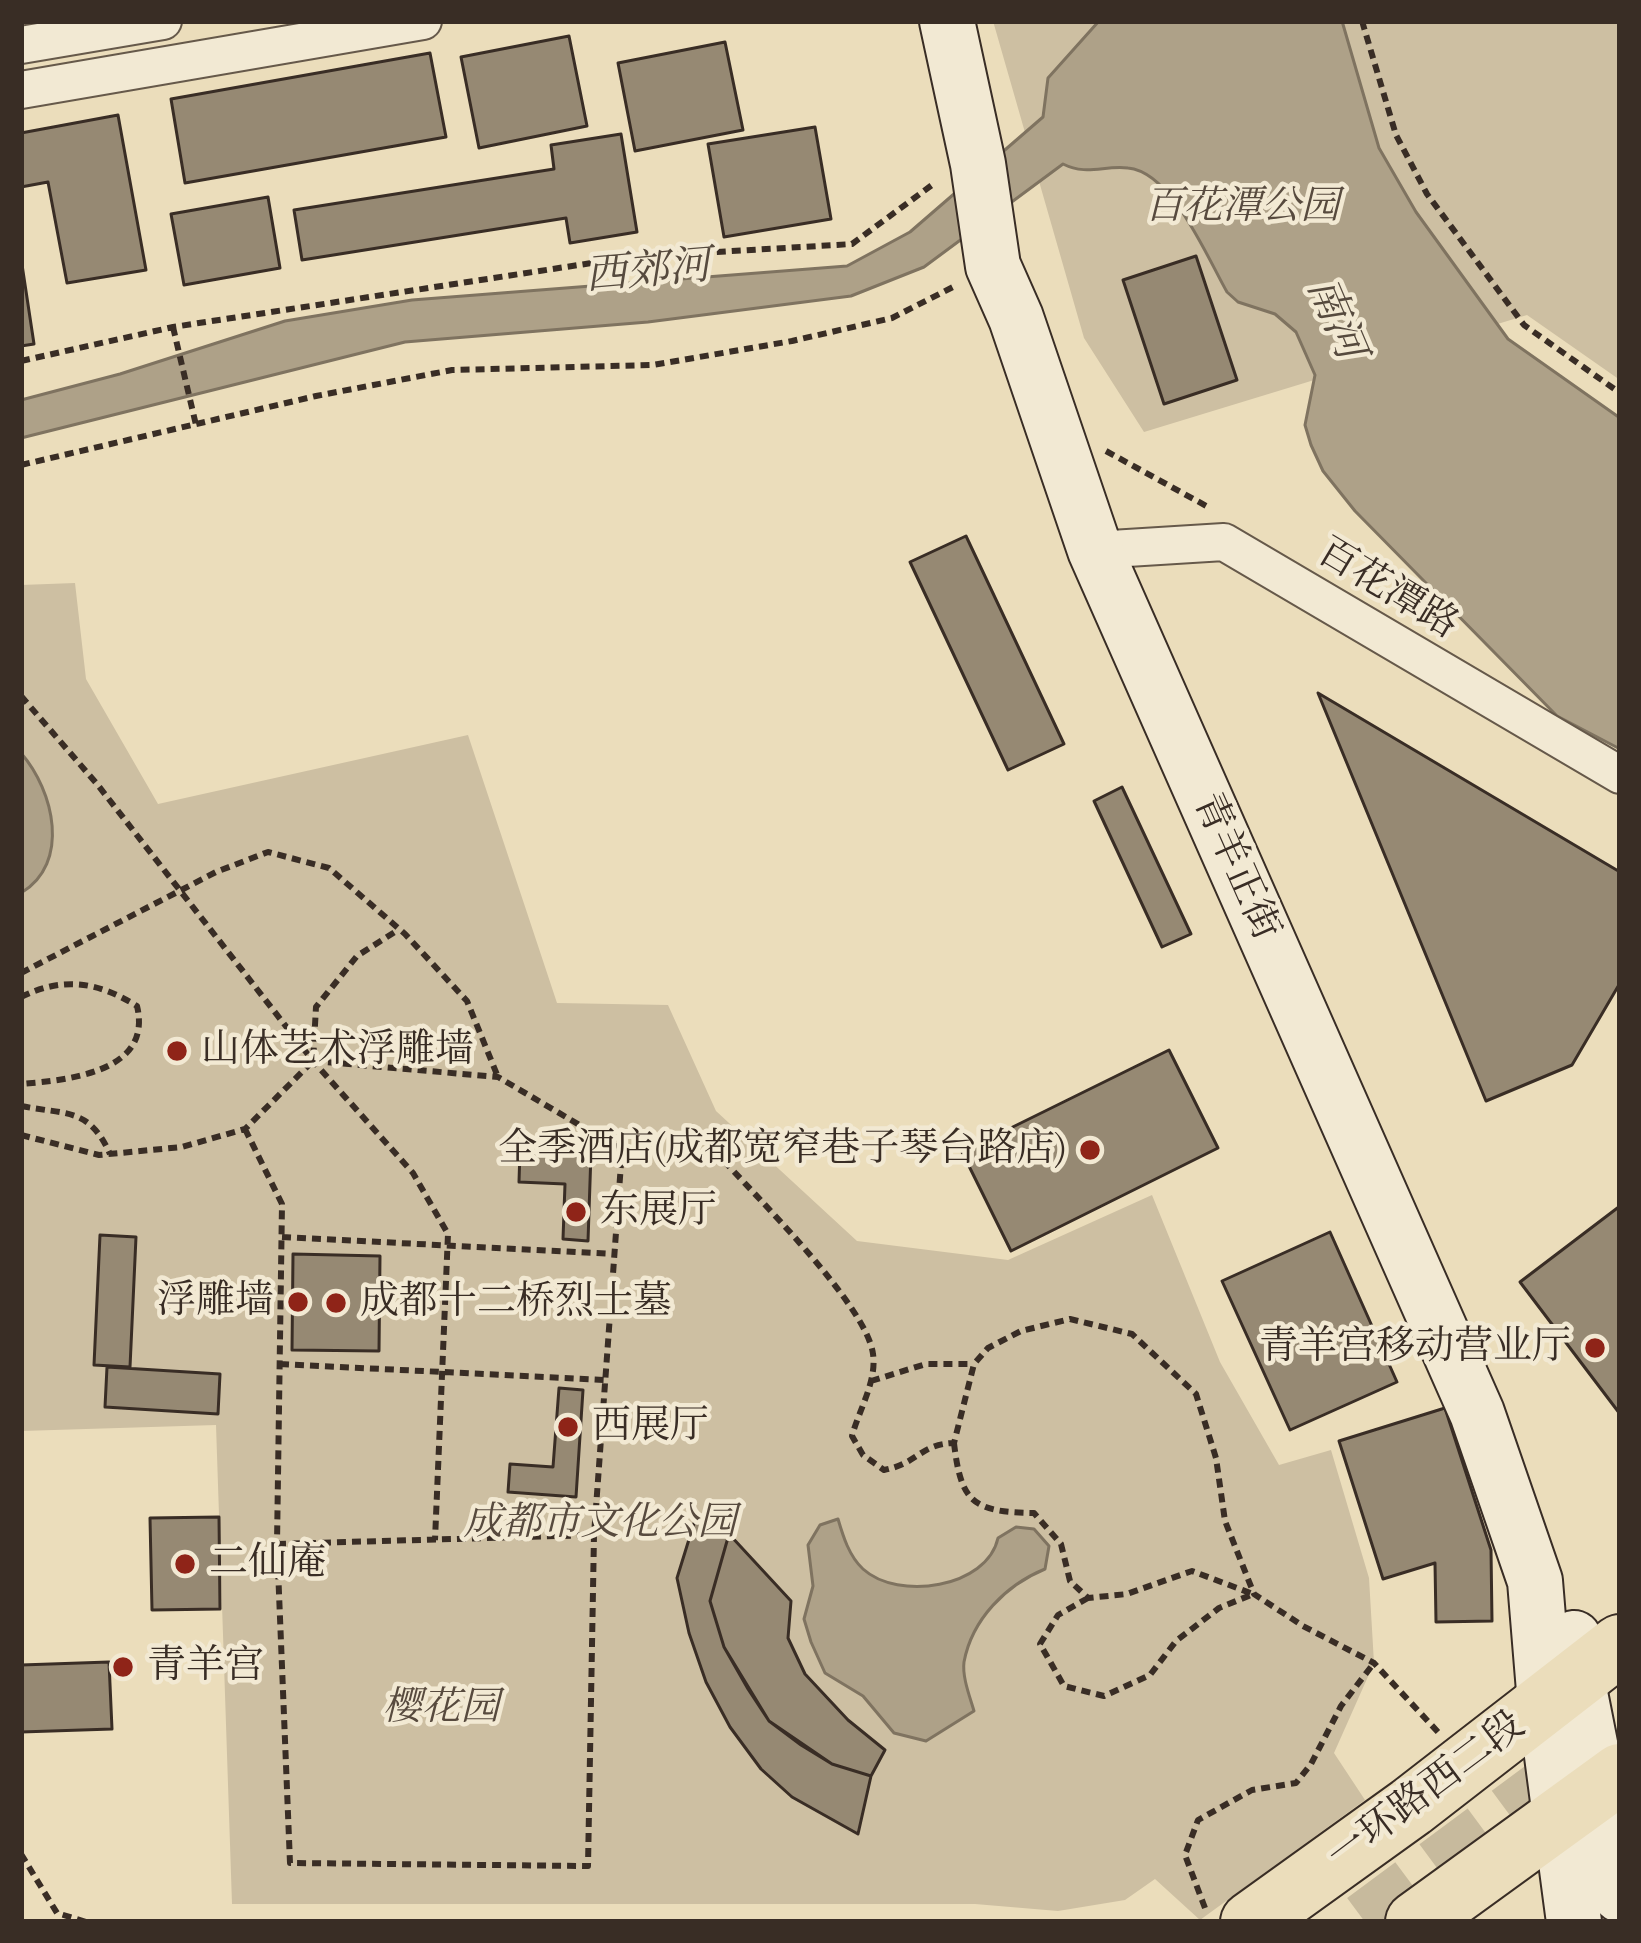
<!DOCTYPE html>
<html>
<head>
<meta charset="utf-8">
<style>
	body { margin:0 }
	#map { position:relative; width:1641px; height:1943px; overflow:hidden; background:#ebddbb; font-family:"IM FELL French Canon",serif }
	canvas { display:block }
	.frame { position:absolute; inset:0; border:24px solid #392d25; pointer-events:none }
</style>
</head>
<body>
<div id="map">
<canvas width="1641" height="1943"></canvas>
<div class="frame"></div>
</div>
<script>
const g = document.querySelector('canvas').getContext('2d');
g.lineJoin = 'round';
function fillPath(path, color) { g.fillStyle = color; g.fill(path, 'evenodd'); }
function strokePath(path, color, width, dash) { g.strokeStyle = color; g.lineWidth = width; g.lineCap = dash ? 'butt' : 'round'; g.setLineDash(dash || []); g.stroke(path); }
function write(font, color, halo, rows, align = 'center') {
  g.font = font + ' "IM FELL French Canon","Noto Serif SC",serif'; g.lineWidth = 9; g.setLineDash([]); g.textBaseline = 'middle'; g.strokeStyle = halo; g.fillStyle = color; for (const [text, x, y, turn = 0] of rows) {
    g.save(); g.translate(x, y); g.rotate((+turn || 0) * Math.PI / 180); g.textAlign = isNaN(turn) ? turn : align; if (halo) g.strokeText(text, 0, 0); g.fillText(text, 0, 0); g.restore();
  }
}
fillPath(new Path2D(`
	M993 21H1620V380L1527 315 1144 432 1084 338Z
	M75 583 86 679 158 804 468 735 557 1003 668 1005 716 1111 857 1241 1008 1260 1152 1195 1220 1362 1279 1465 1331 1450 1369 1578 1374 1663 1334 1753 1365 1800 1200 1920 1155 1879 1125 1900 1058 1911 975 1904H232L216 1425 21 1431V585Z`), '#cdbfa2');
const water = new Path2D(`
	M1099 21H1342L1379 148 1416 212 1508 339 1620 418V749L1557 716 1355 511 1323 471 1311 445 1305 425 1315 375 1296 332 1275 314 1238 302 1227 292C1207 257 1172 172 1128 168 1104 165 1087 176 1063 164L924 267 851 296 648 322 405 342 21 438V400L120 374 285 321 412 300 847 266 910 232 1043 117 1048 78Z
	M21 753C54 791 71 863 21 893Z
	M838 1519C843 1536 849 1556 863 1569 898 1601 987 1588 998 1538L1016 1527 1034 1529 1049 1546 1045 1569C1006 1585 972 1619 964 1662 962 1677 970 1697 974 1711L926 1741 894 1733 863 1696 825 1673 811 1642 804 1619 813 1586 808 1545 820 1525Z`);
fillPath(water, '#aea188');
strokePath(water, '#7f7360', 3);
const building = new Path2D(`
	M569 36 587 126 479 148 461 57Z
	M725 42 743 130 635 151 618 63Z
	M430 53 446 137 185 183 171 99Z
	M118 115 146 270 67 283 48 182 21 187V133Z
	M815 127 831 219 724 237 708 144Z
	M621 134 637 232 570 243 566 218 302 260 294 210 554 169 551 145Z
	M268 197 280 268 184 285 171 214Z
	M1196 256 1237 380 1164 404 1123 280Z
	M21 258 34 344 21 346Z
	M966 536 1064 744 1008 770 910 562Z
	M1318 693 1620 872V983L1572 1065 1486 1101Z
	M1122 787 1191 934 1162 947 1094 801Z
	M1169 1050 1218 1148 1011 1251 962 1152Z
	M520 1150 591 1153 588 1241 563 1239 565 1184 519 1182Z
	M1620 1206V1414L1520 1282Z
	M1330 1232 1397 1382 1290 1430 1222 1281Z
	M100 1235 136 1237 130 1367 94 1365Z
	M293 1254 380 1256 379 1351 292 1350Z
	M107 1367 220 1374 218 1414 105 1407Z
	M559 1388 583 1390 576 1497 508 1492 510 1464 553 1467Z
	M1445 1408 1491 1550 1492 1621 1436 1622 1435 1563 1383 1579 1339 1441Z
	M219 1517 220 1609 152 1610 150 1518Z
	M695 1520 729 1534 710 1601 724 1647 769 1721 832 1764 871 1776 858 1834 792 1797 761 1769 730 1727 706 1682 689 1633 677 1578Z
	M729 1534 791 1601 788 1638 805 1674 848 1720 885 1750 871 1776 832 1764 801 1745 769 1721 748 1689 724 1647 710 1601Z
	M109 1662 112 1729 21 1732V1665Z`);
fillPath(building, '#968973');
strokePath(building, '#392d25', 3);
strokePath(new Path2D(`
	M1365 1922 1620 1733`), '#c7ba9d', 60, [60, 30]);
const street = new Path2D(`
	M21 45 163 21
	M21 90 423 21
	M1095 550 1224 542 1620 775`);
const secondary = new Path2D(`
	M947 21 978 164 993 266 1016 318 1095 550 1477 1413 1535 1581 1545 1703 1574 1922
	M1574 1638 1577 1678 1620 1895`);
const primary = new Path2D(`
	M1251 1922 1411 1807 1620 1645
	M1416 1922 1620 1774`);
strokePath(street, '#66594a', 40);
strokePath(secondary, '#392d25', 58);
strokePath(primary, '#392d25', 64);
strokePath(new Path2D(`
	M1362 21 1396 135 1427 194 1524 325 1620 393
	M173 327 196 425
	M21 361 173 327 631 257 852 244 936 182
	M1106 451 1210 508
	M21 465 316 396 452 370 653 365 792 341 892 318 953 287
	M21 696 97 784 313 1061 413 1173 448 1234 435 1540
	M21 973 216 872 268 852 329 868 405 934 467 1001 498 1077
	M21 997C64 976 98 982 137 1006 153 1072 69 1080 21 1084
	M313 1061 498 1077 622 1150 717 1153C753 1194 867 1305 873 1354 877 1381 859 1410 852 1436L863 1455 884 1470C919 1463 920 1444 954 1443L974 1364 988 1348 1021 1331 1070 1319 1132 1334 1196 1394 1216 1458 1225 1521 1254 1594 1303 1626 1374 1663 1438 1732
	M21 1106C66 1115 89 1107 110 1154
	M245 1129 282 1204 277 1544 290 1863 588 1866 594 1535 622 1150
	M21 1135 99 1155 182 1147 245 1129 313 1061 316 1007 357 956 398 930
	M282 1237 614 1254
	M280 1364 605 1380
	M871 1381 926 1364H973
	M954 1443C961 1503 973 1512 1034 1513L1061 1544 1070 1581 1088 1598 1127 1594 1192 1571 1253 1594
	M277 1544 594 1535
	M1088 1598 1058 1615 1040 1644 1064 1686 1104 1696 1150 1675 1176 1641 1219 1608 1251 1595
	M21 1854 57 1913 86 1922
	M1205 1908 1185 1855 1198 1820 1252 1790 1296 1783 1311 1764 1341 1706 1374 1663`), '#392d25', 6, [9, 6]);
strokePath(street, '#f2e9d3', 36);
strokePath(secondary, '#f2e9d3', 54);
strokePath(primary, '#ebddbb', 60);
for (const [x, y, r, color] of [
	[177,1051,12,"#8f2418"],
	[1090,1150,12,"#8f2418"],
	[576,1212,12,"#8f2418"],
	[298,1302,12,"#8f2418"],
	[336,1303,12,"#8f2418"],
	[1595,1348,12,"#8f2418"],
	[568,1427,12,"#8f2418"],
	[185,1564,12,"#8f2418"],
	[123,1667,12,"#8f2418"]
]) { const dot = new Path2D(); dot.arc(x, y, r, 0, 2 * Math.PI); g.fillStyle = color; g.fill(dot); strokePath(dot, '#f2e9d3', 4.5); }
write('italic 39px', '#574a3e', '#f2e9d3', [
	["百花潭公园",1242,208],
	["成都市文化公园",600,1524],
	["樱花园",441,1709]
]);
write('39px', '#392d25', '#f2e9d3', [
	["百花潭路",1387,590,31],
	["青羊正街",1235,867,66],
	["一环路西二段",1427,1792,-37]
]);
write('39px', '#392d25', '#f2e9d3', [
	["山体艺术浮雕墙",201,1051],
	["全季酒店(成都宽窄巷子琴台路店)",1066,1150,"right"],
	["东展厅",600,1212],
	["浮雕墙",274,1302,"right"],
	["成都十二桥烈士墓",360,1303],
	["青羊宫移动营业厅",1571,1348,"right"],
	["西展厅",592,1427],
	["二仙庵",209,1564],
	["青羊宫",147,1667]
], 'left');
write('italic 42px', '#564a3e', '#f2e9d3', [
	["西郊河",648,273,-5],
	["南河",1334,319,67]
]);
</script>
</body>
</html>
